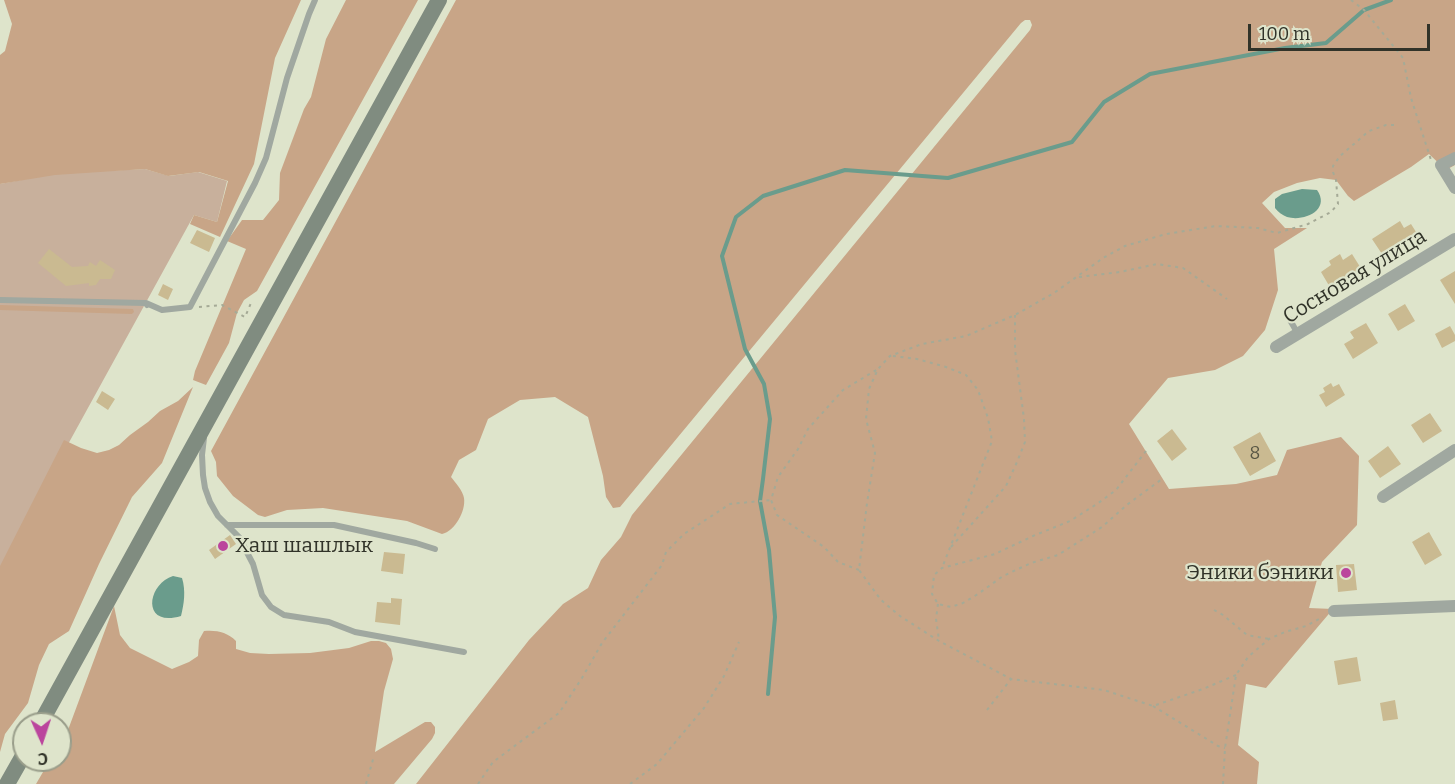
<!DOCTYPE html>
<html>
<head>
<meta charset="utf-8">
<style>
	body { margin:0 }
	#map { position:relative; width:1455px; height:784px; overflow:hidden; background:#dee4cb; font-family:Bitter,serif }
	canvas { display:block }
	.north { position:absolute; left:12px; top:712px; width:60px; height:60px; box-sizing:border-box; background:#dee4cb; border:2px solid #999d8a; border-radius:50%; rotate:177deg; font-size:16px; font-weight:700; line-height:24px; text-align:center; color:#313329 }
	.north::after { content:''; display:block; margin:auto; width:21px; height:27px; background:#bb459d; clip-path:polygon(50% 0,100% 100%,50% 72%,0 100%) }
	.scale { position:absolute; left:1248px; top:24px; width:182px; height:27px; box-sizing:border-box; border:3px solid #313329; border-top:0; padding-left:8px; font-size:18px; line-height:21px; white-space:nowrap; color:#313329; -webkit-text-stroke:4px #dee4cb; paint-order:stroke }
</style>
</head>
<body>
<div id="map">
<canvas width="1455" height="784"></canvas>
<div class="north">С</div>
<div class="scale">100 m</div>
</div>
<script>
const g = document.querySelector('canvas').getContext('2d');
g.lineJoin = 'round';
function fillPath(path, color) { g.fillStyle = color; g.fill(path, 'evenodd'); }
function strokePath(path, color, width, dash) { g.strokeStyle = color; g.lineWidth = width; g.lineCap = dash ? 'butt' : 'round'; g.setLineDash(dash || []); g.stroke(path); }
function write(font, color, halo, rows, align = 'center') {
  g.font = font + ' Bitter,serif'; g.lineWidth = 4.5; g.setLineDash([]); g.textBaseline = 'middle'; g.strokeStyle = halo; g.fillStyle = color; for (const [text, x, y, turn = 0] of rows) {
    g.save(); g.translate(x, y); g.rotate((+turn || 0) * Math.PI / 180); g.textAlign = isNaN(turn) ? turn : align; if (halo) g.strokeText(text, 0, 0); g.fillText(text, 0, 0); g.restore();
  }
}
fillPath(new Path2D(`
	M145 169 169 176 198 172 227 181 217 222 194 215 0 568V184L58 173Z`), '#c8b09c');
fillPath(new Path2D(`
	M4 0H301L275 58 254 164 220 237 190 224 194 215 217 222 228 181 199 172 168 176 145 169 55 175 0 184V55L5 51 12 24Z
	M346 0H418L257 291 244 300 237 313 229 343 206 385 193 380 195 371 246 249 227 241 242 220H263L279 200 280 173 304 109 311 97 326 39Z
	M456 0H1455V165L1446 170 1429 154 1411 167 1354 201 1348 196 1336 180 1320 178 1297 183 1274 192 1262 203 1285 228H1307L1274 249 1278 290 1265 330 1243 356 1215 370 1168 378 1129 424 1169 489 1236 484 1277 475 1287 450 1341 437 1359 456 1357 525 1322 562 1309 608 1333 609 1266 688 1246 684 1238 745 1259 762 1257 784H416L529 640 563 604 588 588 601 560 621 537 632 515 1030 30 1032 25 1030 20H1025L1021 23 620 507 613 508 606 497 603 476 588 417 555 397 520 400 488 419 476 450 459 460 451 477C455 482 463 491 464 498 466 511 455 531 442 534L407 521 323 508 287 510 265 517 258 515 233 496 217 476 216 462 211 451Z
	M0 305 133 309 134 312 132 314 0 310Z
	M193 387 162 463 132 497 99 564 69 631 49 644 39 665 28 703 5 734 0 752V566L64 440 81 448 97 453 109 450 119 445 130 435 148 422 160 411 178 401Z
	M114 606 120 635 130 648 172 669 189 662 198 656 199 640 204 631C217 630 227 632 236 641V649L250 653 269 654 310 653 349 648 371 641H379L386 643 391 649 393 659 384 691 375 752 425 722H431L435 727V733L432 739 394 784H36L50 760H60V743L68 730Z`), '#c8a587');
fillPath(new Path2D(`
	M1302 189 1317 190C1331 210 1304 222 1287 217 1282 215 1278 212 1275 208V199L1282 194Z
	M173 576 182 578C186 591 184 604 181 616 142 628 146 585 173 576Z`), '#6a9c8c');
strokePath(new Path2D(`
	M768 694 775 617 769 550 760 501 763 479 770 419 764 384 745 349 722 256 736 217 763 196 845 170 948 178 1072 142 1104 102 1150 74 1285 48 1326 43 1364 10 1391 0`), '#6a9c8c', 4);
fillPath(new Path2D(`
	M1400 221 1404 228 1411 224 1418 235 1384 257 1372 239Z
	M197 230 215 238 209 252 190 243Z
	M49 249 72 267 88 266 90 262 96 266 100 260 115 270 111 279H100L96 285 89 286V283L66 286 38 263Z
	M1340 254 1343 260 1352 254 1362 270 1331 289 1321 272 1331 265 1329 261Z
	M1455 271V304L1440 280Z
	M163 284 173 289 168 300 158 295Z
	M1405 304 1415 321 1398 331 1388 314Z
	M1366 323 1378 343 1353 359 1344 344 1354 338 1350 332Z
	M1450 326 1455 335V341L1442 348 1435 334Z
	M1331 383 1333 387 1339 384 1345 395 1326 407 1319 395 1325 392 1323 388Z
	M102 391 115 399 108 410 96 402Z
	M1430 413 1442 431 1423 443 1411 425Z
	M1172 429 1187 449 1172 461 1157 441Z
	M1260 432 1276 461 1250 476 1233 447Z
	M1388 446 1401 464 1380 478 1368 461Z
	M1429 532 1442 555 1425 565 1412 542Z
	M230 535 236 544 215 559 209 550Z
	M384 552 405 554 403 574 381 571Z
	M1354 564 1357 590 1338 592 1336 565Z
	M391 598 402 599 400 625 375 622 377 602 391 603Z
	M1357 657 1361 681 1338 685 1334 661Z
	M1395 700 1398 719 1383 721 1380 703Z`), '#caba91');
strokePath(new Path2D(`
	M1351 0 1364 10 1403 58 1411 98 1431 160
	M1079 277 1120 272 1157 264 1183 268 1227 299
	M199 307 222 305 245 317 251 303
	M893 356 917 359 946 367 966 375 978 390 988 418 992 441 942 568
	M1146 451 1116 490 1097 504 1070 521 1033 536 995 554 942 568 934 575 932 594 938 604 951 607 963 603 978 594 1003 576 1031 563 1058 555 1102 527 1128 504 1162 479
	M951 547 1006 486 1017 462 1025 442 1024 419 1015 350V315
	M859 570 838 562 824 547 777 515 771 500 778 477 798 449 808 429 843 390 878 369
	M938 604 936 619 939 640
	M1214 610 1223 615 1247 635 1269 639
	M1236 675 1203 689 1153 706 1104 690 1011 679 939 641 900 616 881 600 859 570 867 503 875 453 866 419 869 389 878 369 890 356 922 344 966 336 1015 315 1054 293 1103 258 1125 246 1166 234 1216 226 1258 228 1277 233 1308 224 1331 212 1338 204 1336 180 1333 172V166L1340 156 1369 131 1386 125H1398
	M1153 706 1218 746 1225 748
	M987 710 1011 679
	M366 784 374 756
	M478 784 493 762 559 713 582 678 602 643 662 565 666 552 684 534 730 504 771 500
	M630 784 657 764 704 708 724 676 739 642
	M1223 784 1225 748 1236 675 1248 657 1269 639 1285 632 1306 626 1323 617`), '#a5aa96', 2, [3, 4.5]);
strokePath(new Path2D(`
	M0 300 146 303 147 305
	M146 303 162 310 190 307 255 183 266 158 287 78 309 14 315 0
	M1290 320 1298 334
	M204 438 202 455 203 475 205 488 210 502 218 516 239 537 253 564 262 595 271 607 284 615 329 622 355 632 464 652
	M227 525H334L416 543 435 549`), '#a0a8a0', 6);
strokePath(new Path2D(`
	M1455 158 1441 165 1455 188
	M1276 347 1455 239
	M1383 497 1455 450
	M1334 611 1455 606`), '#a0a8a0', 12);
strokePath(new Path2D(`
	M40 724 439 0
	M7 784 24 754`), '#808c80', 16);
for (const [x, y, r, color] of [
	[223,546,6,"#bb459d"],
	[1346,573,6,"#bb459d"]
]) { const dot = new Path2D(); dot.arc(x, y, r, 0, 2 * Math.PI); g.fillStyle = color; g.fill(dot); strokePath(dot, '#dee4cb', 2); }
write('18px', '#575543', null, [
	["8",1255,454]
]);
write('21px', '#313329', '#dee4cb', [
	["Сосновая улица",1355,277,-31]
]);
write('21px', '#313329', '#dee4cb', [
	["Хаш шашлык",235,546],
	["Эники бэники",1334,573,"right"]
], 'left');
</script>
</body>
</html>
